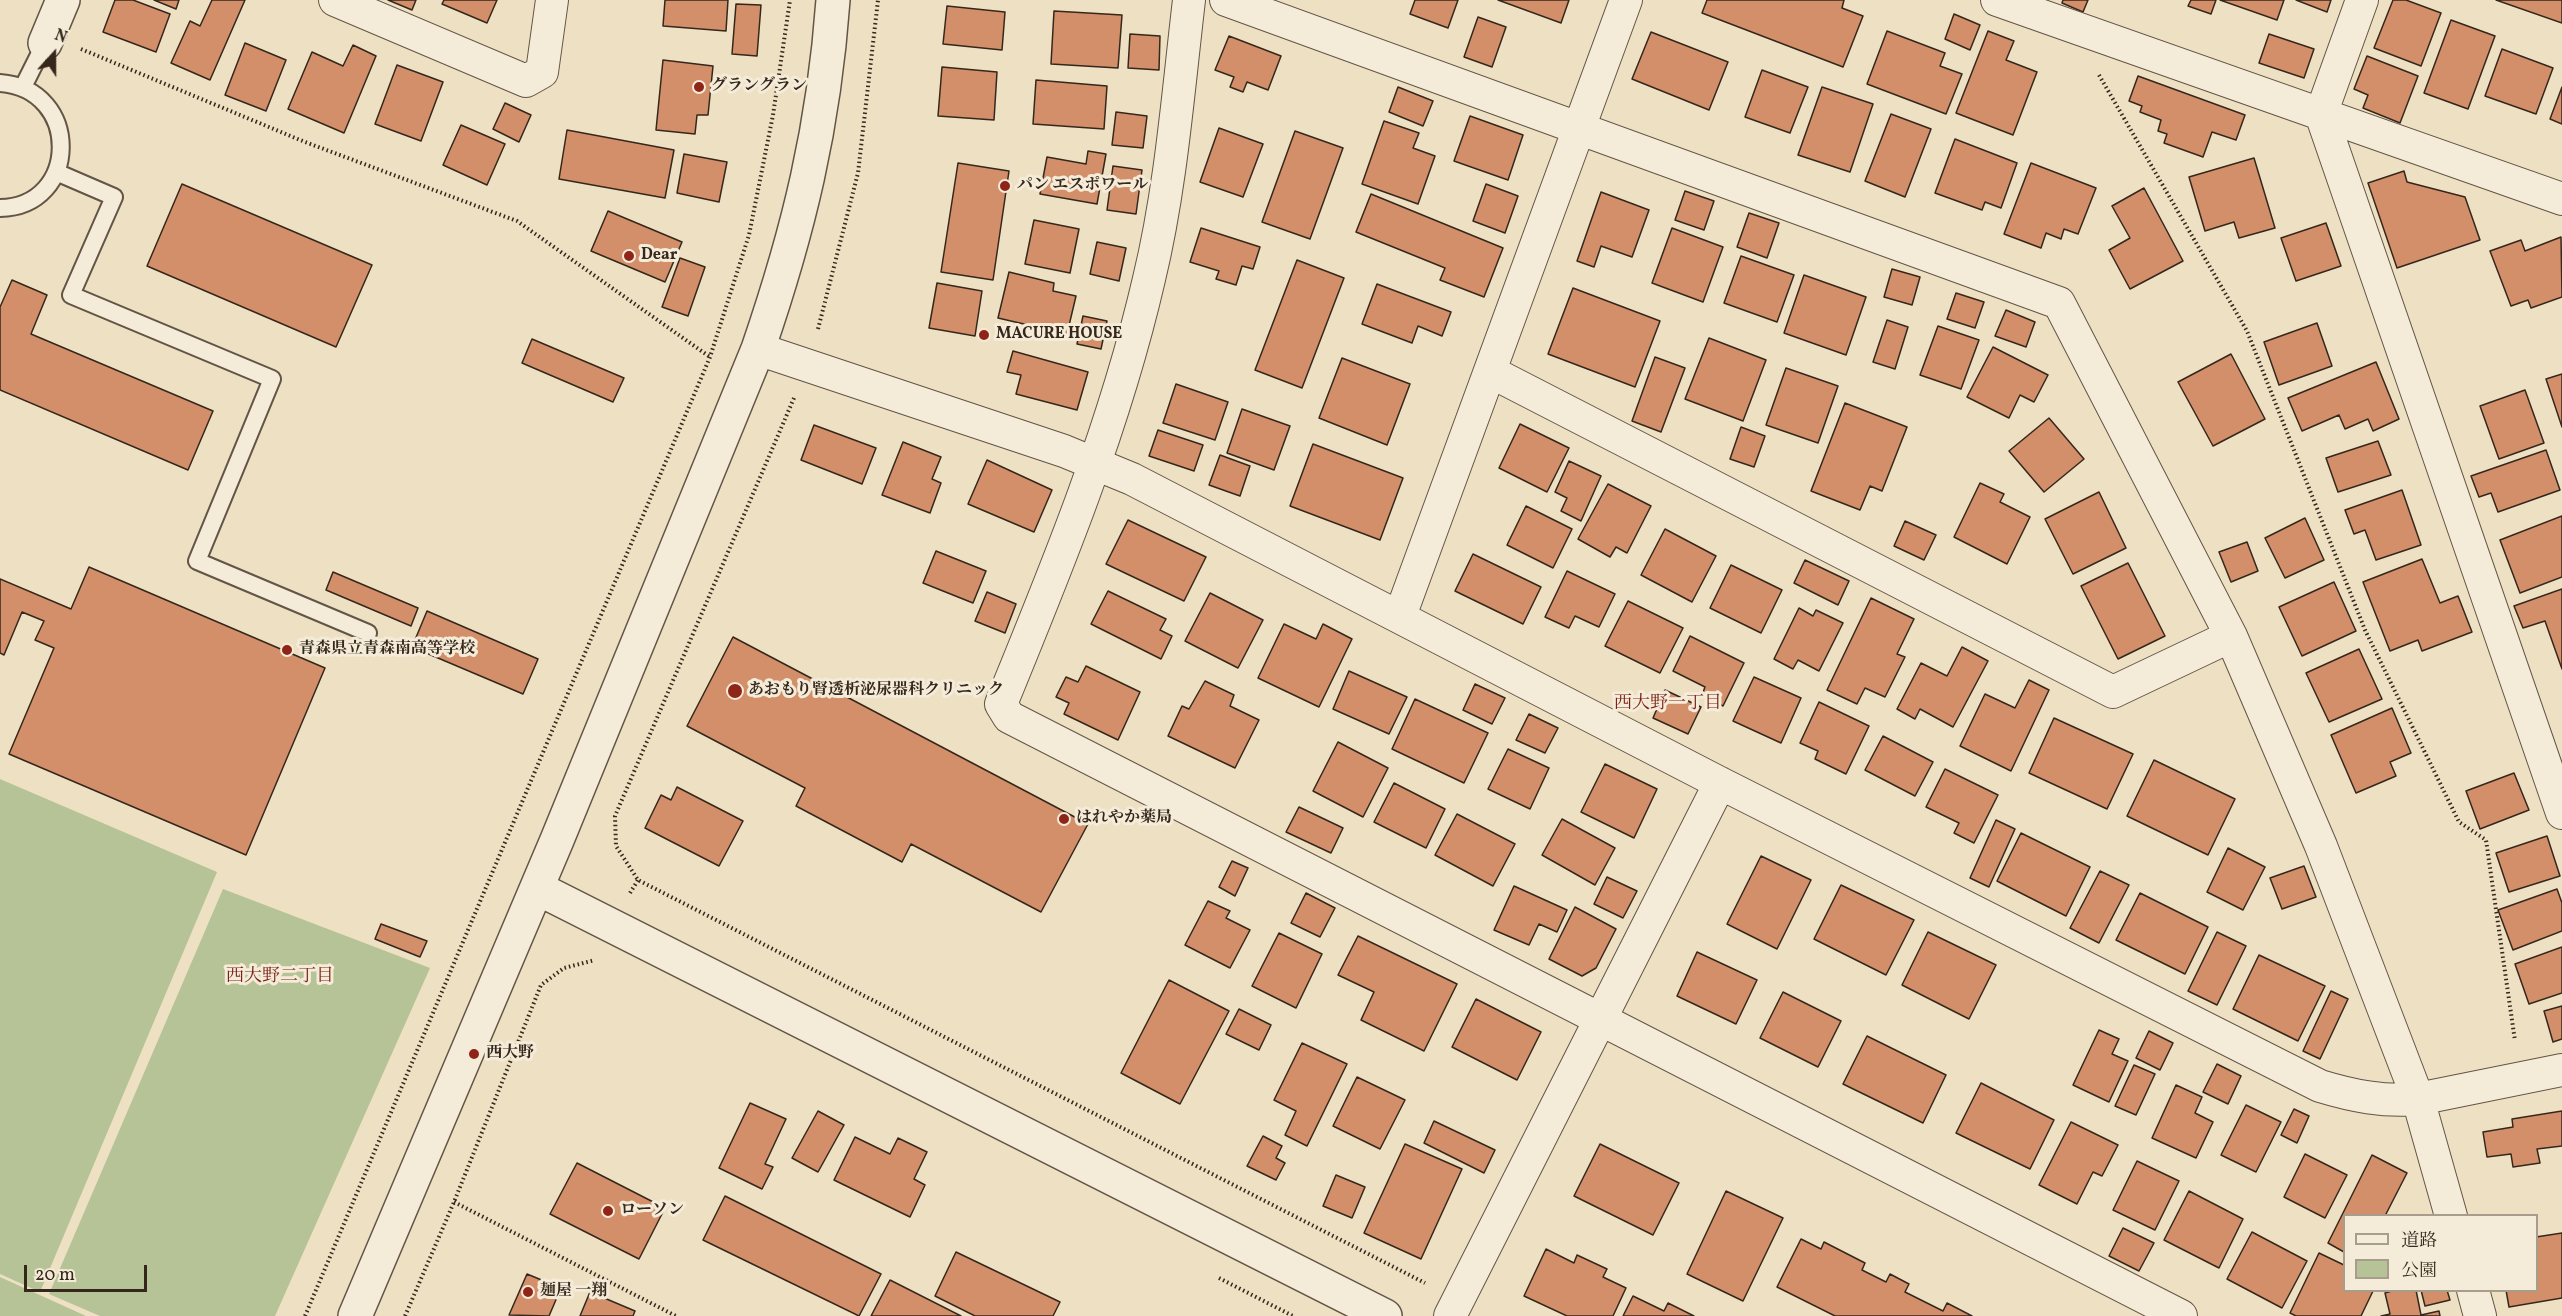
<!DOCTYPE html>
<html>
<head>
<meta charset="utf-8">
<style>
	body { margin:0 }
	#map { position:relative; width:2562px; height:1316px; overflow:hidden; background:#eee0c3; font-family:Vollkorn,"Noto Serif JP",serif }
	canvas { display:block }
	.legend { position:absolute; left:2343px; top:1214px; width:195px; height:78px; box-sizing:border-box; background:#f4ebd8; border:2px solid #a89d8d; margin:0; padding:8px 10px; list-style:none; font-size:18px; color:#35271c }
	.legend li { display:flex; align-items:center; gap:12px; height:30px }
	.legend b { width:30px; border:2px solid #a89d8d }
	.north { position:absolute; left:24px; top:24px; width:60px; height:60px; -webkit-text-stroke:4px #f4ebd8; paint-order:stroke; rotate:21deg; font-size:16px; font-weight:700; line-height:24px; text-align:center; color:#35271c }
	.north::after { content:''; display:block; margin:auto; width:21px; height:27px; background:#35271c; clip-path:polygon(50% 0,100% 100%,50% 72%,0 100%) }
	.scale { position:absolute; left:24px; top:1265px; width:123px; height:27px; box-sizing:border-box; border:3px solid #35271c; border-top:0; padding-left:8px; font-size:18px; line-height:21px; white-space:nowrap; color:#35271c; -webkit-text-stroke:4px #f4ebd8; paint-order:stroke }
</style>
</head>
<body>
<div id="map">
<canvas width="2562" height="1316"></canvas>
<ul class="legend">
<li><b style="height:8px;background:#f4ebd8"></b>道路</li>
<li><b style="height:16px;background:#b5c396"></b>公園</li>
</ul>
<div class="north">N</div>
<div class="scale">20 m</div>
</div>
<script>
const g = document.querySelector('canvas').getContext('2d');
g.lineJoin = 'round';
function fillPath(path, color) { g.fillStyle = color; g.fill(path, 'evenodd'); }
function strokePath(path, color, width, dash) { g.strokeStyle = color; g.lineWidth = width; g.lineCap = dash ? 'butt' : 'round'; g.setLineDash(dash || []); g.stroke(path); }
function write(font, color, halo, rows, align = 'center') {
  g.font = font + ' Vollkorn,"Noto Serif JP",serif'; g.lineWidth = 6; g.setLineDash([]); g.textBaseline = 'middle'; g.strokeStyle = halo; g.fillStyle = color; for (const [text, x, y, turn = 0] of rows) {
    g.save(); g.translate(x, y); g.rotate((+turn || 0) * Math.PI / 180); g.textAlign = isNaN(turn) ? turn : align; if (halo) g.strokeText(text, 0, 0); g.fillText(text, 0, 0); g.restore();
  }
}
fillPath(new Path2D(`
	M0 779 217 872 40 1292 0 1274Z
	M223 889 430 968 275 1316H100L49 1294Z
	M0 1277 86 1316H0Z`), '#b5c396');
const building = new Path2D(`
	M115 0H133L170 14 156 52 103 32Z
	M154 0H179L176 9Z
	M212 0H245L210 80 171 63 190 21 200 26Z
	M388 0H416L412 10Z
	M444 0H497L487 23 442 4Z
	M665 0H728L726 31 663 26Z
	M1415 0H1458L1448 28 1410 14Z
	M1498 0H1569L1561 23Z
	M1707 0H1844L1842 8 1863 16 1843 67 1702 13Z
	M2063 0H2088L2083 12 2062 3Z
	M2191 0H2216L2211 14 2188 6Z
	M2220 0H2284L2277 20Z
	M2296 0H2331L2327 12Z
	M2393 0H2406L2441 13 2421 66 2374 48Z
	M2496 0H2562V23Z
	M736 4 761 5 757 56 732 54Z
	M947 6 1005 12 1002 50 943 44Z
	M1054 11 1122 15 1118 68 1051 64Z
	M1954 14 1980 25 1970 50 1945 39Z
	M1478 17 1506 27 1492 67 1464 57Z
	M2451 20 2495 36 2468 109 2424 93Z
	M1887 31 1945 53 1940 66 1962 74 1946 114 1867 84Z
	M1988 31 2014 41 2006 60 2037 72 2013 135 1956 113Z
	M1651 32 1728 62 1709 110 1632 79Z
	M1130 34 1160 36 1159 70 1128 68Z
	M2269 34 2314 49 2304 78 2259 63Z
	M1229 36 1281 56 1268 90 1247 82 1243 92 1230 87 1234 77 1215 70Z
	M245 43 286 60 266 111 225 95Z
	M353 45 376 56 344 133 288 109 312 52 343 66Z
	M2502 49 2553 68 2536 114 2485 96Z
	M2367 56 2418 76 2400 123 2363 108 2368 95 2354 89Z
	M663 60 713 66 708 115H697L695 134 656 130Z
	M397 65 443 82 421 141 375 124Z
	M942 67 997 72 994 120 938 116Z
	M1762 70 1808 87 1790 133 1745 117Z
	M2138 76 2245 115 2236 140 2212 132 2203 157 2164 143 2167 134 2158 131 2161 120 2140 112 2142 106 2129 101Z
	M1036 80 1107 86 1104 129 1033 124Z
	M1398 87 1433 101 1423 126 1389 112Z
	M1822 87 1873 104 1850 172 1798 155Z
	M2562 87V124L2550 119Z
	M505 103 531 115 519 142 493 129Z
	M1116 112 1147 116 1143 148 1112 145Z
	M1891 114 1931 129 1905 197 1865 181Z
	M1470 116 1523 135 1508 180 1454 161Z
	M1384 121 1419 133 1413 148 1435 156 1418 204 1362 184Z
	M461 125 505 144 487 185 443 165Z
	M1219 128 1263 144 1243 197 1200 182Z
	M567 130 674 150 665 198 559 179Z
	M1295 131 1343 148 1310 239 1262 222Z
	M1955 139 2017 163 2001 208 1985 202 1982 210 1935 193Z
	M1088 151 1106 154 1097 204 1040 194 1047 157 1086 164Z
	M684 154 727 162 719 202 677 193Z
	M2254 158 2275 228 2239 238 2234 222 2205 231 2189 177Z
	M958 163 1009 171 993 280 941 272Z
	M2031 163 2096 188 2078 234 2064 229 2061 239 2046 233 2041 248 2004 234Z
	M1113 166 1142 170 1136 214 1107 210Z
	M2404 171 2407 182 2465 197 2480 240 2397 268 2368 183Z
	M182 184 372 265 336 347 147 266Z
	M1486 184 1518 196 1505 233 1473 221Z
	M2144 188 2183 261 2130 289 2109 250 2130 238 2112 206Z
	M1685 191 1714 201 1704 230 1675 220Z
	M1601 192 1649 210 1632 257 1601 246 1594 267 1577 261Z
	M1371 194 1503 248 1484 297 1440 280 1445 268 1356 232Z
	M608 211 682 242 665 282 591 251Z
	M1749 213 1779 223 1767 258 1737 247Z
	M1034 220 1079 229 1070 273 1025 264Z
	M2326 223 2341 266 2296 281 2281 238Z
	M1201 228 1260 247 1253 269 1242 266 1236 285 1216 279 1219 271 1190 262Z
	M1672 228 1723 247 1703 302 1652 283Z
	M2561 237 2562 297 2531 308 2528 300 2511 306 2490 251 2521 240 2525 251Z
	M1097 242 1126 248 1119 281 1090 274Z
	M1741 256 1794 275 1777 322 1724 303Z
	M680 258 705 267 688 316 662 307Z
	M1297 260 1344 278 1302 388 1255 370Z
	M1892 269 1920 277 1912 305 1884 297Z
	M1009 272 1054 283 1053 291 1076 296 1067 334 998 318Z
	M1804 275 1866 297 1846 355 1784 333Z
	M12 280 47 295 31 334 213 411 188 470 0 390V307Z
	M937 283 982 291 975 336 929 328Z
	M1377 284 1451 312 1442 336 1418 326 1412 343 1362 324Z
	M1573 288 1660 321 1635 387 1548 354Z
	M1956 293 1984 302 1975 328 1947 319Z
	M2006 310 2035 322 2026 347 1995 336Z
	M1083 316 1107 321 1101 349 1077 344Z
	M1887 320 1908 327 1895 369 1873 362Z
	M2317 323 2332 366 2279 385 2264 342Z
	M1938 326 1979 340 1961 389 1920 375Z
	M1709 338 1766 360 1743 421 1685 399Z
	M532 339 624 378 613 402 522 363Z
	M1993 347 2048 375 2034 402 2020 395 2009 418 1967 397Z
	M1013 351 1088 372 1077 410 1016 394 1021 375 1007 372Z
	M2231 354 2265 419 2213 446 2178 382Z
	M1655 357 1685 368 1661 432 1632 421Z
	M1342 358 1410 384 1387 445 1319 418Z
	M2376 362 2399 419 2373 431 2368 419 2345 429 2339 415 2302 431 2288 398Z
	M1786 368 1838 386 1818 443 1766 425Z
	M2562 374V427L2546 379Z
	M1176 384 1228 402 1215 440 1163 423Z
	M2525 390 2544 443 2499 459 2480 406Z
	M1845 403 1907 427 1882 491 1870 486 1860 510 1811 491Z
	M1242 409 1290 426 1274 470 1227 453Z
	M2049 418 2084 459 2044 492 2009 451Z
	M1520 424 1569 448 1547 492 1499 468Z
	M814 425 876 448 862 484 801 460Z
	M1741 427 1765 436 1754 467 1730 459Z
	M1158 430 1203 445 1194 471 1149 456Z
	M2378 441 2391 475 2338 492 2326 458Z
	M903 442 941 457 932 479 941 483 930 513 882 495Z
	M1313 444 1403 478 1380 540 1290 506Z
	M2546 450 2560 490 2498 512 2491 493 2479 497 2471 476Z
	M1220 455 1250 466 1240 496 1209 485Z
	M987 460 1052 490 1034 532 968 504Z
	M1569 461 1601 476 1581 521 1561 511 1567 498 1555 492Z
	M1980 483 2004 494 2000 502 2030 517 2007 564 1954 537Z
	M1608 484 1651 506 1627 553 1616 547 1610 557 1578 539Z
	M2402 490 2421 545 2376 560 2365 530 2354 534 2345 510Z
	M2099 492 2126 548 2073 574 2045 519Z
	M1526 506 1572 529 1553 568 1507 545Z
	M2562 516V577L2520 593 2500 540Z
	M2305 518 2324 560 2285 578 2265 538Z
	M1128 520 1206 557 1184 601 1106 564Z
	M1905 521 1936 535 1924 560 1894 546Z
	M1665 529 1716 556 1692 602 1641 575Z
	M2247 542 2258 571 2231 582 2219 552Z
	M936 551 986 571 973 603 923 583Z
	M1473 554 1541 587 1523 624 1455 591Z
	M2422 559 2440 603 2458 596 2472 632 2422 651 2418 640 2390 651 2363 582Z
	M1805 560 1849 581 1838 605 1794 583Z
	M2128 563 2165 636 2118 659 2081 586Z
	M1731 565 1782 590 1761 633 1710 608Z
	M89 567 325 668 246 855 9 754 54 648 35 640 44 621 22 612 4 655 0 653V579L71 609Z
	M1567 571 1615 594 1599 627 1575 616 1569 628 1545 617Z
	M333 572 418 608 411 626 326 590Z
	M2334 582 2356 631 2302 656 2279 607Z
	M2562 589V669L2545 621 2523 628 2514 606Z
	M1108 591 1166 619 1160 630 1172 636 1161 659 1091 624Z
	M987 592 1016 604 1005 633 975 621Z
	M1210 593 1263 620 1238 668 1185 641Z
	M1871 598 1914 619 1897 654 1905 657 1885 697 1865 688 1857 704 1827 690Z
	M1628 601 1683 628 1660 673 1605 646Z
	M1799 608 1813 616 1816 610 1843 623 1819 671 1798 660 1793 669 1774 659Z
	M427 611 538 659 523 694 412 647Z
	M1284 624 1316 639 1323 624 1352 639 1319 707 1258 678Z
	M1690 636 1744 663 1723 706 1702 695 1705 687 1673 671Z
	M733 637 1088 824 1041 912 911 844 902 862 796 806 805 788 687 726Z
	M1962 647 1988 661 1953 727 1920 709 1915 719 1897 709 1921 663 1947 676Z
	M2359 649 2382 699 2329 722 2306 673Z
	M1086 666 1140 692 1118 740 1064 714 1069 703 1056 697 1066 677 1078 682Z
	M1349 671 1407 697 1389 734 1333 709Z
	M1754 677 1801 698 1781 743 1733 721Z
	M2029 680 2049 690 2011 771 1960 746 1985 694 2015 708Z
	M1205 681 1234 695 1230 706 1259 720 1235 768 1168 736 1182 706 1189 709Z
	M1475 684 1505 698 1492 724 1463 710Z
	M1665 690 1701 707 1688 734 1653 718Z
	M1415 699 1488 733 1464 783 1392 749Z
	M1819 702 1869 726 1846 774 1815 759 1818 751 1800 743Z
	M2392 708 2411 753 2390 762 2396 776 2356 793 2331 735Z
	M1529 714 1558 728 1545 753 1516 740Z
	M2054 718 2133 754 2107 809 2029 773Z
	M1883 736 1933 762 1915 796 1865 770Z
	M1338 742 1388 768 1363 817 1313 791Z
	M1508 749 1549 768 1530 809 1488 789Z
	M2154 760 2235 799 2208 855 2127 816Z
	M1605 764 1657 789 1634 838 1581 812Z
	M1945 769 1998 795 1974 843 1954 833 1959 823 1926 807Z
	M2514 773 2529 810 2480 829 2466 791Z
	M1394 783 1445 809 1426 848 1374 822Z
	M677 787 743 821 719 866 645 828 661 795 671 800Z
	M1299 807 1343 828 1331 853 1286 832Z
	M1457 814 1515 844 1493 886 1435 855Z
	M1562 819 1615 848 1595 885 1542 855Z
	M1996 820 2015 829 1989 887 1970 878Z
	M2021 833 2090 867 2066 916 1997 881Z
	M2547 836 2560 876 2509 892 2496 853Z
	M2228 848 2265 867 2243 910 2207 892Z
	M1761 856 1811 880 1777 949 1727 924Z
	M1232 861 1248 868 1235 896 1219 887Z
	M2304 866 2316 897 2282 909 2270 878Z
	M2100 871 2129 885 2099 943 2070 928Z
	M1607 877 1637 891 1623 918 1594 904Z
	M1841 885 1914 920 1886 975 1814 939Z
	M1514 886 1567 910 1557 932 1539 924 1529 945 1494 930Z
	M2557 889 2562 903V931L2513 950 2498 910Z
	M1306 893 1335 908 1320 937 1291 923Z
	M2140 893 2208 927 2185 974 2116 940Z
	M1208 901 1230 911 1226 918 1250 930 1230 968 1185 945Z
	M1575 907 1616 929 1596 968 1582 976 1549 959Z
	M381 924 427 941 420 957 375 939Z
	M1928 932 1996 965 1969 1019 1902 985Z
	M2217 932 2246 946 2217 1005 2188 991Z
	M1279 933 1322 954 1296 1008 1252 986Z
	M1358 936 1457 984 1424 1051 1361 1020 1374 992 1338 975Z
	M2562 947V993L2529 1004 2515 964Z
	M1697 952 1757 980 1736 1024 1677 996Z
	M2259 955 2325 986 2298 1041 2233 1009Z
	M1169 980 1229 1011 1180 1104 1121 1073Z
	M2331 991 2348 999 2320 1059 2303 1051Z
	M1783 992 1841 1021 1818 1067 1760 1038Z
	M1476 999 1541 1032 1517 1080 1452 1047Z
	M2562 1006V1039L2553 1042 2544 1011Z
	M1239 1009 1271 1025 1259 1050 1226 1034Z
	M2099 1030 2119 1039 2112 1054 2128 1061 2109 1102 2073 1085Z
	M2149 1031 2173 1043 2160 1070 2136 1058Z
	M1867 1036 1946 1075 1923 1123 1843 1084Z
	M1302 1043 1347 1064 1307 1146 1285 1135 1296 1111 1274 1100Z
	M2217 1064 2241 1076 2228 1104 2203 1092Z
	M2134 1065 2155 1074 2136 1115 2115 1106Z
	M1357 1077 1405 1100 1380 1149 1333 1126Z
	M1981 1083 2054 1120 2030 1169 1956 1133Z
	M2176 1085 2202 1097 2195 1113 2213 1122 2196 1158 2152 1138Z
	M750 1103 786 1119 765 1164 773 1167 762 1189 719 1168Z
	M2246 1105 2281 1122 2256 1172 2221 1155Z
	M2294 1109 2309 1116 2297 1143 2281 1135Z
	M818 1111 844 1125 818 1172 792 1158Z
	M2562 1111V1146L2537 1149 2540 1163 2513 1167 2511 1154 2487 1157 2483 1132 2513 1127 2512 1119Z
	M1434 1121 1495 1150 1484 1173 1424 1143Z
	M2071 1122 2118 1145 2102 1176 2093 1172 2077 1204 2039 1185Z
	M1263 1136 1282 1146 1276 1158 1285 1163 1276 1180 1247 1166Z
	M855 1137 890 1154 898 1138 927 1152 914 1179 925 1185 910 1217 834 1180Z
	M1405 1144 1462 1169 1421 1259 1364 1233Z
	M1600 1144 1679 1183 1653 1235 1574 1196Z
	M2305 1154 2347 1175 2325 1218 2284 1197Z
	M2372 1155 2407 1173 2385 1216H2344V1252L2328 1243Z
	M2137 1161 2179 1181 2155 1230 2113 1210Z
	M577 1163 665 1208 639 1259 550 1214Z
	M1336 1175 1365 1187 1352 1218 1323 1206Z
	M1726 1191 1783 1218 1743 1301 1687 1274Z
	M2189 1191 2243 1219 2219 1268 2164 1240Z
	M725 1196 881 1274 859 1316 703 1240Z
	M2123 1228 2154 1243 2139 1271 2109 1256Z
	M2252 1232 2307 1261 2282 1308 2227 1279Z
	M2562 1233V1298L2509 1307 2506 1290H2536V1237Z
	M1801 1239 1821 1249 1824 1242 1865 1263 1862 1270 1886 1282 1890 1274 1909 1284 1905 1292 1943 1311 1947 1303 1972 1316H1835L1777 1287Z
	M1546 1249 1574 1263 1577 1255 1607 1269 1603 1277 1626 1288 1613 1316H1567L1524 1296Z
	M956 1252 1060 1302 1053 1316H975L935 1296Z
	M2319 1253 2344 1265V1290L2373 1291 2361 1316H2296L2290 1313Z
	M527 1274 561 1288 549 1316 509 1315Z
	M890 1280 961 1316H871Z
	M2395 1290H2416L2421 1315 2439 1311 2440 1316H2381L2390 1314 2385 1293Z
	M2421 1290H2447L2450 1300 2425 1306Z
	M590 1292 635 1311 633 1316H580Z
	M1633 1296 1664 1311 1668 1303 1694 1316H1623Z`);
fillPath(building, '#d28f6a');
strokePath(building, '#35271c', 1.5);
const service = new Path2D(`
	M0 83C82 89 80 207 0 208
	M23 87 45 43
	M56 172 114 197 71 295 272 379 197 561 368 633`);
const minor = new Path2D(`
	M335 0 526 81 542 72 552 0
	M1189 0C1178 93 1171 188 1149 279 1115 426 1058 565 1001 704L1009 717 2181 1316
	M1226 0 2059 303 2231 636 2321 846 2418 1099 2451 1216
	M1997 0 2562 199
	M2362 0 2321 114 2562 813
	M758 349 1064 451 1132 479 1720 783 2320 1086C2353 1096 2383 1102 2418 1099L2562 1070
	M1491 372 2113 692 2231 636
	M1400 616 1626 0
	M2473 1290 2480 1316
	M1450 1316 1720 783`);
const tertiary = new Path2D(`
	M45 43 63 0
	M537 888 1385 1316
	M355 1316 557 840 758 349C799 230 824 126 833 0`);
strokePath(service, '#635546', 20);
strokePath(minor, '#635546', 34);
strokePath(tertiary, '#635546', 36);
strokePath(new Path2D(`
	M81 49 305 142 517 221 710 357
	M2099 75 2247 331 2365 630 2459 822 2486 840 2515 1041
	M818 329 858 173 878 0
	M794 398 615 816 616 846 638 880 1425 1283
	M630 893 638 880
	M454 1202 676 1316
	M1219 1278 1293 1316
	M305 1316 710 357 749 235 773 115 790 0
	M405 1316 454 1202 541 985 564 968 595 960`), '#35271c', 4, [1.5, 3]);
strokePath(service, '#f4ebd8', 16);
strokePath(minor, '#f4ebd8', 32);
strokePath(tertiary, '#f4ebd8', 33);
for (const [x, y, r, color] of [
	[699,87,6,"#8f2418"],
	[1005,186,6,"#8f2418"],
	[629,256,6,"#8f2418"],
	[984,335,6,"#8f2418"],
	[287,650,6,"#8f2418"],
	[735,691,8,"#8f2418"],
	[1064,819,6,"#8f2418"],
	[474,1054,6,"#8f2418"],
	[608,1211,6,"#8f2418"],
	[528,1292,6,"#8f2418"]
]) { const dot = new Path2D(); dot.arc(x, y, r, 0, 2 * Math.PI); g.fillStyle = color; g.fill(dot); strokePath(dot, '#f4ebd8', 2); }
write('bold 16px', '#35271c', '#f4ebd8', [
	["グラングラン",711,87],
	["パン エスポワール",1017,186],
	["Dear",641,256],
	["MACURE HOUSE",996,335],
	["青森県立青森南高等学校",299,650],
	["あおもり腎透析泌尿器科クリニック",748,691],
	["はれやか薬局",1076,819],
	["西大野",486,1054],
	["ローソン",620,1211],
	["麺屋 一翔",540,1292]
], 'left');
write('18px', '#7a1f14', '#f4ebd8', [
	["西大野一丁目",1668,705],
	["西大野二丁目",280,978]
]);
</script>
</body>
</html>
